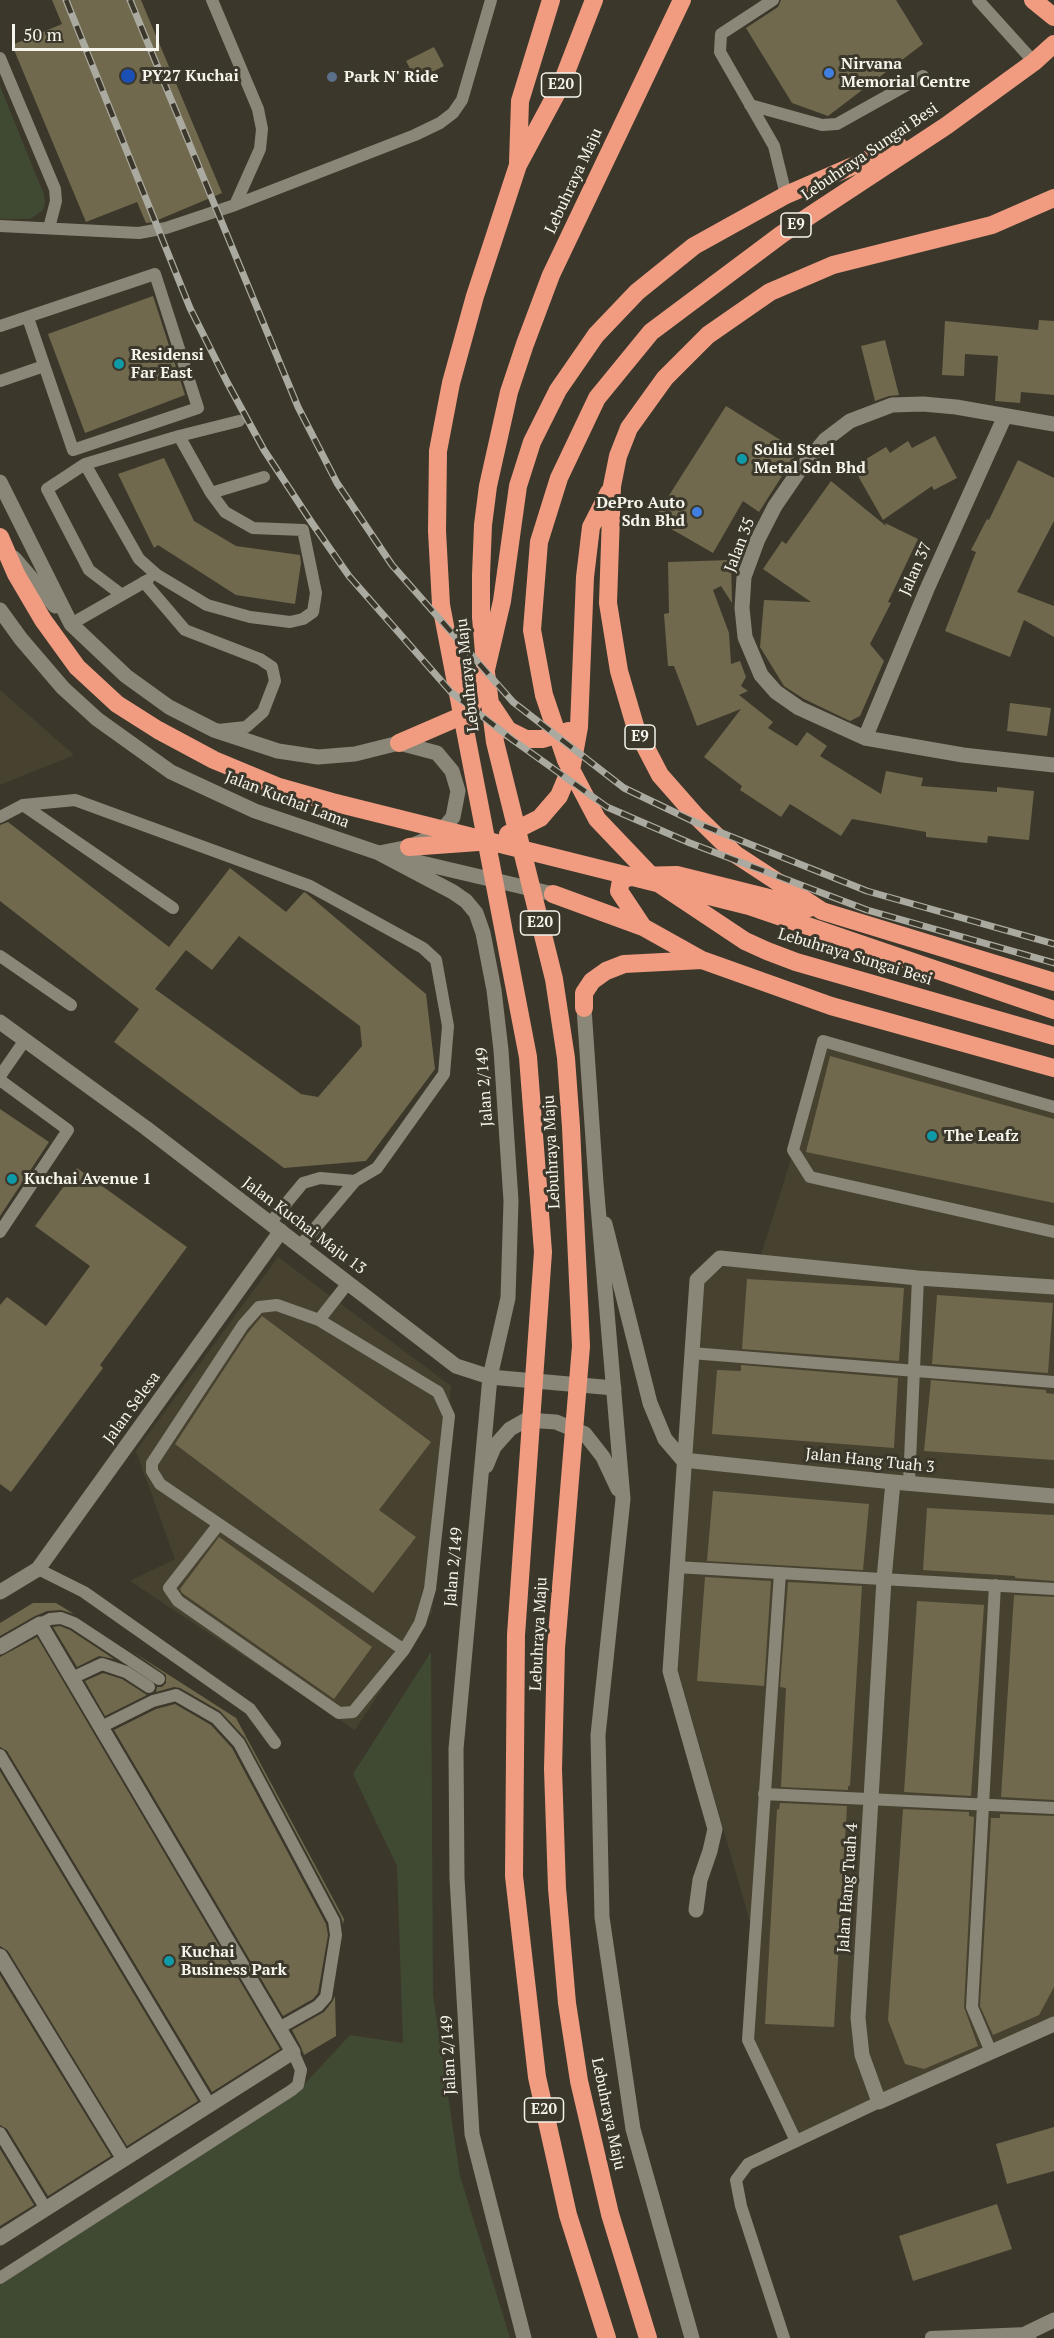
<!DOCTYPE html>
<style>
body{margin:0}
#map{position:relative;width:1054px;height:2338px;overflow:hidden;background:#3b382b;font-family:"PT Serif",serif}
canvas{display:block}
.scale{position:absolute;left:12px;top:24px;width:147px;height:27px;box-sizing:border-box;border:3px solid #f6f5ed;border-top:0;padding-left:8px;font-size:18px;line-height:21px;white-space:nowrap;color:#f6f5ed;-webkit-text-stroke:4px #3b382b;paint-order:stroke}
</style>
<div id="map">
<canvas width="1054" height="2338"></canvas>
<div class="scale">50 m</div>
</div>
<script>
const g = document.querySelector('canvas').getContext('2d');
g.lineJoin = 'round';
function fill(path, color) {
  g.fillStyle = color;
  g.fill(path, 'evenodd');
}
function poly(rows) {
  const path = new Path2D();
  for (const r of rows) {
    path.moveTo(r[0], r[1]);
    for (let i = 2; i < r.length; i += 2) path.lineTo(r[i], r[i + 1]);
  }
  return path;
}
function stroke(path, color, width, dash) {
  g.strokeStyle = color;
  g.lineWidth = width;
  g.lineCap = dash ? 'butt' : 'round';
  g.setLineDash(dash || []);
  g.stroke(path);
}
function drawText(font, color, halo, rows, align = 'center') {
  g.font = font + ' "PT Serif",serif';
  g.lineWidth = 6;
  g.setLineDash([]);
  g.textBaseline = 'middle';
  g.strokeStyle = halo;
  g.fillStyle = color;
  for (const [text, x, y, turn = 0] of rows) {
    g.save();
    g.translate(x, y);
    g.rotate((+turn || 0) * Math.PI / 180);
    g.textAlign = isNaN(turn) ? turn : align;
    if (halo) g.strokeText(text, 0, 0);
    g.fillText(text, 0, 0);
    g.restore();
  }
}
fill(poly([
 [0,690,74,755,0,785],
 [826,1047,1054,1112,1054,2017,798,2134,753,2039,759,1953,678,1671,702,1284,724,1266,757,1268],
 [278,1257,451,1386,445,1440,432,1612,355,1730,130,1581,175,1559,136,1451]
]), '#47422f');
fill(poly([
 [0,86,44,195,45,203,43,210,30,219,0,219],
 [431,1652,433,1995,460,2176,510,2338,0,2338,0,2285,300,2089,350,2035,403,2043,397,1866,353,1774]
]), '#404a33');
fill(poly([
 [52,0,141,0,222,193,153,222,146,223,137,202,86,222,12,45,62,24],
 [781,0,896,0,923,44,828,116,792,103,746,28,778,7],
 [434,47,444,66,416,80,406,61],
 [153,296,185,395,85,433,48,334],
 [1039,320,1054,321,1054,395,1021,392,1020,403,995,401,998,356,965,354,964,376,942,375,945,321,1038,330],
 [885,340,899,395,889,396,875,401,861,346],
 [726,406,798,451,759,512,743,501,713,553,654,519],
 [935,436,957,478,934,490,932,486,883,520,853,467,886,447,890,453,908,441,912,448],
 [164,458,194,521,236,546,300,555,301,563,295,604,236,595,158,545,154,548,118,474],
 [1018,460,1054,478,1054,521,1017,592,1054,606,1054,637,1024,620,1010,657,945,631,976,552,971,550,987,519,989,520],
 [831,481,886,526,885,523,918,539,888,602,891,603,870,644,884,661,860,716,850,721,804,699,784,686,760,647,764,600,811,602,763,569,782,541,786,544],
 [731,560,732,603,721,586,713,590,729,633,731,664,740,661,746,677,741,686,748,691,739,695,773,722,768,728,797,746,807,732,827,746,820,756,881,794,886,771,923,778,921,786,997,792,997,787,1034,791,1029,840,988,836,987,843,926,837,926,832,852,819,841,836,790,804,781,817,740,790,742,786,704,757,741,709,697,726,674,666,668,666,664,614,669,613,668,562],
 [1010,703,1051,708,1047,736,1007,731],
 [8,822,169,947,230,868,286,912,304,892,306,893,426,994,435,1069,366,1161,284,1168,114,1042,139,1009,0,901,0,825],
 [239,936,360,1026,362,1046,318,1097,301,1094,155,989,186,950,212,970],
 [830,1056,1054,1119,1054,1203,806,1152],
 [0,1109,49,1142,0,1216],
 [77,1168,187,1247,100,1365,103,1368,11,1492,0,1484,0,1305,7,1297,46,1326,90,1266,35,1226],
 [747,1279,904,1288,899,1361,742,1349],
 [937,1295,1053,1303,1048,1373,932,1364],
 [262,1316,431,1442,379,1510,416,1537,373,1593,175,1444,247,1334],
 [741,1365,898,1378,894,1448,712,1434,717,1370,741,1371],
 [931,1380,1046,1390,1046,1393,1054,1394,1054,1460,924,1451],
 [713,1491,869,1504,863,1570,707,1561],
 [927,1508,1054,1515,1054,1581,1015,1578,1015,1576,923,1570],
 [219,1537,372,1647,334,1699,182,1593,180,1589],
 [705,1577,771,1581,764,1686,697,1681],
 [788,1582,862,1586,850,1786,848,1786,848,1790,781,1787,786,1688,780,1687],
 [1014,1595,1054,1597,1054,1800,1001,1797],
 [917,1601,984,1605,971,1796,904,1792],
 [33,1603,56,1603,74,1614,61,1610,47,1611,35,1616,0,1636,0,1623],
 [60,1626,70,1630,114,1659,99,1656,77,1667,53,1627],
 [37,1637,280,2049,212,2092,7,1751,0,1747,0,1657],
 [133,1652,236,1718,344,1919,343,1924,341,1917,245,1738,220,1711,180,1688,174,1687,156,1692,157,1687,162,1687,166,1683,166,1675],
 [103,1673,122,1679,147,1695,105,1716,85,1681],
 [175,1704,211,1725,232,1748,326,1924,328,1935,318,1993,313,1999,283,2016,114,1730,156,1709],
 [0,1771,198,2101,127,2146,8,1951,0,1946],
 [780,1803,847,1806,834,2027,765,2024,777,1809,779,1810],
 [903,1809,969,1812,969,1816,974,1817,964,2007,978,2046,924,2069,905,2064,888,2020],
 [1000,1814,1054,1816,1054,1987,1039,2015,993,2035,980,2006,991,1818,1000,1818],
 [0,1975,111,2156,48,2196,7,2129,0,2125],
 [335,1996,336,2036,304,2055,301,2047,292,2030,324,2012,332,2002],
 [1054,2127,1054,2171,1007,2184,996,2144],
 [0,2149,34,2205,0,2226],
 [997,2204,1012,2249,913,2281,899,2236]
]), '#70694e');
stroke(poly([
 [212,0,258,109,262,129,260,149,235,205],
 [773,0,721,34,720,52,774,146,786,195],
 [978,0,1034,62],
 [0,58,55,189,56,201,49,228],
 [750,105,822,125,837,124,923,76],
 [0,226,139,233,166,228,235,205,415,135,440,123,453,113,462,100,491,0],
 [0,326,155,274,198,408,73,450,28,318],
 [0,381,44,366],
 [179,436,211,493,225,512,253,528,303,530,316,593,313,612,303,619,290,622,250,617,207,605,157,575,139,559,85,464,179,436,239,421],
 [85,464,47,489,89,570,122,595],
 [211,493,264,477],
 [144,582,185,630,260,659,272,667,275,681,263,712,246,727,218,730],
 [71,624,148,580],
 [23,805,173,908],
 [0,817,23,805,75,800,310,886,423,948,436,960,448,1026,444,1074,377,1168,355,1181,320,1178,303,1183,270,1223],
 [0,956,71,1005],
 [0,1076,25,1040],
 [0,1080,68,1130,0,1232],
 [1054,1107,823,1041,793,1150,810,1177,1054,1232],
 [300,1246,355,1181],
 [277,1305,319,1320,438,1392,449,1416,430,1589,420,1623,404,1650,160,1484,152,1471,152,1463,243,1325,259,1307,277,1305],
 [319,1320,348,1283],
 [691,1353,1054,1382],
 [909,1483,918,1278],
 [219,1524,169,1588,178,1601,339,1713,353,1712,404,1650],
 [676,1567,1054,1589],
 [38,1569,84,1592,250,1709,275,1743],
 [780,1573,748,2040,796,2141],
 [40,1624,50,1619,61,1618,74,1623,159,1679],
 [72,1678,102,1664,126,1672,149,1687],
 [101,1727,153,1701,176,1695,216,1718,239,1743,334,1921,336,1935,326,1997,318,2006,279,2028],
 [0,1755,210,2105],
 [764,1794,1054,1808],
 [991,2052,972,2007,995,1585],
 [0,2133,46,2209],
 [0,2278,292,2090,298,2085,301,2070,293,2052],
 [931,2337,1027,2333],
 [784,2338,741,2206,736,2180,748,2164,879,2102]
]), '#8a8678', 12);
stroke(poly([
 [1054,424,956,407,923,404,892,405,850,421,825,440,799,471,775,506,758,539,744,577,742,608,745,637,761,675,776,692,799,708,865,738,963,755,1054,765],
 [865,738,927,589,1005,416],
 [0,1022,146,1128,456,1366,490,1377,614,1388],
 [605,1224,650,1403,665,1439,683,1460],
 [683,1460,893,1482,1054,1496],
 [893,1482,884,1579,858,2018,862,2055,879,2102,1054,2024],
 [0,1592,38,1569,281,1231],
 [0,1647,40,1624,293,2052,0,2238],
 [696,1910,700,1880,710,1851,715,1829,670,1671,697,1280,720,1258,918,1278,1054,1287],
 [0,1956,124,2159],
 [1029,2338,1027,2333,1054,2320]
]), '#8a8678', 15);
stroke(poly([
 [0,482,71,624,126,676,169,707,214,730,278,751,318,757,355,754,399,743,437,753,452,771,458,791,453,817,439,834,409,847,379,853],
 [14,558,55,606],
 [0,610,21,639,63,688,97,719,171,772,255,811,379,853,553,894],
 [379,853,453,892,466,901,476,913,483,933,494,990,501,1050,511,1201,508,1298,490,1377,456,1749,457,1878,472,2134,524,2338],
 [584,1008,596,1183,623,1499,598,1735,602,1917,633,2129,692,2338],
 [486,1466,494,1447,510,1429,526,1420,556,1422,585,1434,603,1457,618,1489]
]), '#8a8678', 15);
stroke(poly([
 [594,0,561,85,518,165,475,296,451,383,438,451,437,531,441,605,528,1057,543,1252,516,1635,514,1876,537,2077,568,2215,607,2338],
 [1033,0,1054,17],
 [1054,44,1034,62,946,126,782,234,651,332,597,398,559,478,539,542,532,630,544,695,566,760,597,819,658,883,745,941,767,951,796,962,1054,1036],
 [518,163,520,101,551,0],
 [1054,198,992,225,833,265,770,292,708,335,665,378,629,428,618,456,612,486,608,603,619,671,636,729,660,775,696,816,735,854,822,911,1054,982],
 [0,537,16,574,43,620,77,667,117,704,158,730,214,760,279,787,332,802,749,906,1054,1010],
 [492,706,508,730,526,739,542,739,569,731],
 [399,743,466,714,481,691,502,601,518,486,532,442,558,390,596,335,637,292,694,246,786,195,899,146],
 [508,834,540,818,559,796,572,765,579,727,585,577,591,527,609,492],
 [409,847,478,842],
 [553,894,643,927,702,960,831,1006,1054,1068],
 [643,927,619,891,621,880,634,876,677,875,809,908],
 [584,1008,584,993,592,981,606,971,624,964,702,960],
 [648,2338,610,2214,579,2081,567,2003,557,1888,553,1769,556,1648,581,1346,571,1127,566,1058,554,979,495,742,485,665,481,617,481,575,483,525,488,486,509,392,525,344,551,275,682,0]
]), '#f19c81', 18);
const rail = poly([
 [66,0,190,308,227,382,264,450,312,523,349,576,451,692,513,740,607,807,690,843,867,910,1054,963],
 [130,0,298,407,337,483,392,565,513,702,624,788,697,823,867,891,1054,944]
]);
stroke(rail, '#abaaa0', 7);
stroke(rail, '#3b382b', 4.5, [14]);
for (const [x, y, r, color] of [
 [829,73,6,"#3f7fe0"],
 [128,76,8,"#1a4fb4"],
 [332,77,6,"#5c6f8a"],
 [119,364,6,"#0f9aa8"],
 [742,459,6,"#0f9aa8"],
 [697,512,6,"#3f7fe0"],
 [932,1136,6,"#0f9aa8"],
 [12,1179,6,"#0f9aa8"],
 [169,1961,6,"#0f9aa8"]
]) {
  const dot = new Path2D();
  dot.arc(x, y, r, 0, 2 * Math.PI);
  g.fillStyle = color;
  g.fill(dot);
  stroke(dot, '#3b382b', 2);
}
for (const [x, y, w] of [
 [561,85,39],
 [796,225,30],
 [640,737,30],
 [540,923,39],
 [544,2110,39]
]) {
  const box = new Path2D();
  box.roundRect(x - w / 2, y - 12, w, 24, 4.5);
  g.fillStyle = '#3b382b';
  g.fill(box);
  stroke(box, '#f6f5ed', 1.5);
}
drawText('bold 15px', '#f6f5ed', null, [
 ["E20",561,85],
 ["E9",796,225],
 ["E9",640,737],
 ["E20",540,923],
 ["E20",544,2110]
]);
drawText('bold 16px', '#f6f5ed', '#3b382b', [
 ["Nirvana",841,64],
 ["Memorial Centre",841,82],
 ["PY27 Kuchai",142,76],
 ["Park N' Ride",344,77],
 ["Residensi",131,355],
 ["Far East",131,373],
 ["Solid Steel",754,450],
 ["Metal Sdn Bhd",754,468],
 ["DePro Auto",685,503,"right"],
 ["Sdn Bhd",685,521,"right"],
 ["The Leafz",944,1136],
 ["Kuchai Avenue 1",24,1179],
 ["Kuchai",181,1952],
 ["Business Park",181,1970]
], 'left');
drawText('16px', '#f6f5ed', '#3b382b', [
 ["Lebuhraya Sungai Besi",870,152,-34],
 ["Lebuhraya Maju",574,181,-65],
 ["Jalan 35",740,545,-69],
 ["Jalan 37",916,569,-66],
 ["Lebuhraya Maju",468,675,-96],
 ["Jalan Kuchai Lama",287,800,21],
 ["Lebuhraya Sungai Besi",855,957,17],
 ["Jalan 2/149",485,1087,-94],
 ["Lebuhraya Maju",552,1152,-93],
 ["Jalan Kuchai Maju 13",304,1226,37],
 ["Jalan Selesa",132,1408,-54],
 ["Jalan Hang Tuah 3",870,1461,6],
 ["Jalan 2/149",454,1567,-85],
 ["Lebuhraya Maju",539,1634,-87],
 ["Jalan Hang Tuah 4",848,1888,-86],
 ["Jalan 2/149",449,2055,-93],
 ["Lebuhraya Maju",608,2114,78]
]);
</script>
